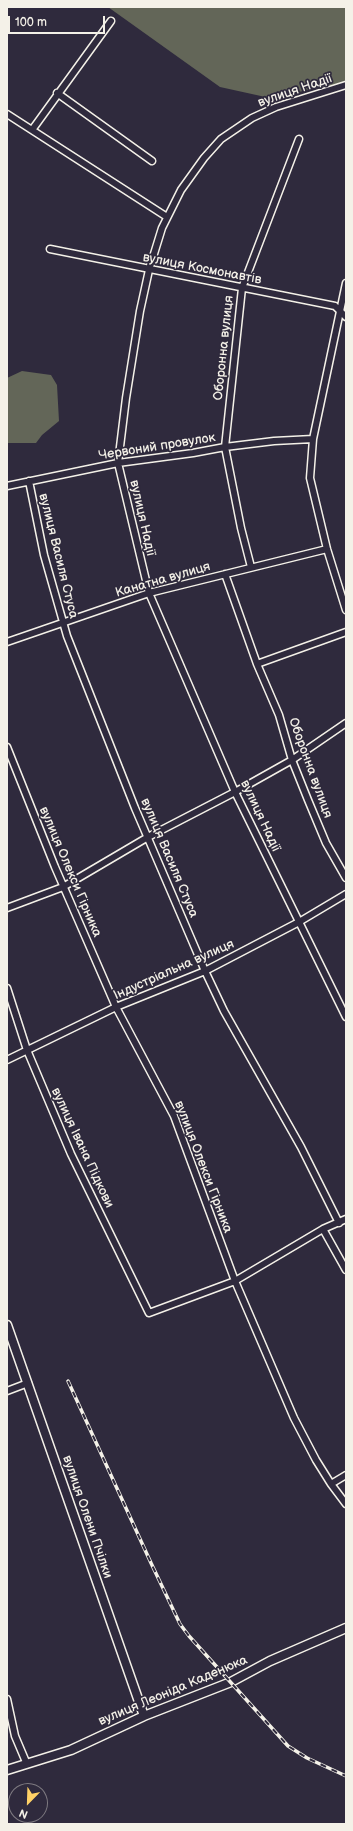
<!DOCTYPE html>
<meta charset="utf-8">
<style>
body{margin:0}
#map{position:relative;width:353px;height:1831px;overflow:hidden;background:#2f2a3d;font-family:"Balsamiq Sans",sans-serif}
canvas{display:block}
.frame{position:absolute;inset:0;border:8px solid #f4f1e8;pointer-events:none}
.north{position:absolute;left:8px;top:1783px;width:40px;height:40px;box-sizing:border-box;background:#2f2a3d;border:1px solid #7e7a81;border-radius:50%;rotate:203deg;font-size:11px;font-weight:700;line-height:16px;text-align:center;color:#f4f1e8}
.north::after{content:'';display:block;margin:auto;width:14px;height:18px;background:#ffd166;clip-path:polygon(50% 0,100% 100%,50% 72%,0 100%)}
.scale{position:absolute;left:8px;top:16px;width:97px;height:18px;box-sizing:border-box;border:2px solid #f4f1e8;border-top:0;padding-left:5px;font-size:12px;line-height:14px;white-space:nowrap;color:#f4f1e8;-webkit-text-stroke:3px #2f2a3d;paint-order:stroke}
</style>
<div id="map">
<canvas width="353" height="1831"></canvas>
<div class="frame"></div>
<div class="north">N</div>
<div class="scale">100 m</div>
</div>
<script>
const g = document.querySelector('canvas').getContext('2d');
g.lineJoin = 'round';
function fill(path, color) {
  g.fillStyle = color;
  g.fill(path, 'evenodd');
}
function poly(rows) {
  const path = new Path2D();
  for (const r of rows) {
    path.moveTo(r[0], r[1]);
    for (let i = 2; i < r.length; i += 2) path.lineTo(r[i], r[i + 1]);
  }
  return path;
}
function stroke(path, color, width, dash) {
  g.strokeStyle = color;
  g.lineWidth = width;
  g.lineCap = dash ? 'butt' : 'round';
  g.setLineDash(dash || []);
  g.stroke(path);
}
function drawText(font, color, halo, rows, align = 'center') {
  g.font = font + ' "Balsamiq Sans",sans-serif';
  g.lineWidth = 3.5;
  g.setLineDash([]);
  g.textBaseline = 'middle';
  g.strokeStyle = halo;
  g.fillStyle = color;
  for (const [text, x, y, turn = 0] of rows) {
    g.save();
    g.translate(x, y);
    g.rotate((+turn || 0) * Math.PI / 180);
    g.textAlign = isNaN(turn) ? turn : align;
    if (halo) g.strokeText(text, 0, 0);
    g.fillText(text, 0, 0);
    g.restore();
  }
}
fill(poly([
 [108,7,346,7,346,82,270,98,220,87],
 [22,371,51,375,57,385,59,421,42,435,36,443,7,443,7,378]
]), '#636658');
const minor = poly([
 [346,85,276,107,252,118,221,139,204,158,181,190,162,228,149,270,140,311,126,398,118,463,149,593,235,792,346,1017],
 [57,93,152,161],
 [7,114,167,217],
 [32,130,111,21],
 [50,249,335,306,346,317],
 [346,283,313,439,310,478,327,549,346,610],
 [29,481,44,555,67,636,135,808,205,971,224,1011,301,1147,339,1223],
 [7,486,118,463,193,453,225,447,274,441,313,439],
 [251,567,241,528,225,447,242,288,299,139],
 [225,574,257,664,279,715,292,760,308,800,326,843,346,878],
 [7,642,149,593,327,549],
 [257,664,346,632],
 [7,747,55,867,116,1007,174,1116,235,1281,294,1418,316,1460,331,1484,346,1504],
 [7,908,63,887,148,837,235,792,292,760,346,723],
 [7,988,27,1050,71,1154,149,1313,235,1281,323,1229,346,1219],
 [7,1060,116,1007,205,971,299,922,346,894],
 [323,1229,346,1270],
 [7,1391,28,1383],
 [331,1484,346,1475],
 [7,1699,15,1736,26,1762]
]);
const tertiary = poly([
 [7,1325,144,1716],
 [7,1770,71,1750,144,1716,231,1682,270,1661,346,1628]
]);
stroke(minor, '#f4f1e8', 9);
stroke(tertiary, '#f4f1e8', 11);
stroke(minor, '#2f2a3d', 6);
stroke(tertiary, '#2f2a3d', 8);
const rail = poly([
 [68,1381,151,1563,180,1624,189,1636,288,1746,307,1758,346,1776]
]);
stroke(rail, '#f4f1e8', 3.5);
stroke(rail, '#2f2a3d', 2, [6]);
drawText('13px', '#f4f1e8', '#2f2a3d', [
 ["вулиця Надії",295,91,-19],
 ["вулиця Космонавтів",202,269,11],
 ["Оборонна вулиця",224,348,-84],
 ["Червоний провулок",157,447,-9],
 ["вулиця Надії",142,518,77],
 ["вулиця Василя Стуса",58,556,76],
 ["Канатна вулиця",163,580,-16],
 ["Оборонна вулиця",310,768,70],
 ["вулиця Надії",260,816,65],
 ["вулиця Василя Стуса",169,858,67],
 ["вулиця Олекси Гірника",70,872,67],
 ["Індустріальна вулиця",174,970,-24],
 ["вулиця Івана Підкови",82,1148,65],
 ["вулиця Олекси Гірника",203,1167,69],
 ["вулиця Олени Пчілки",87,1517,71],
 ["вулиця Леоніда Каденюка",173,1691,-23]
]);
</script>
